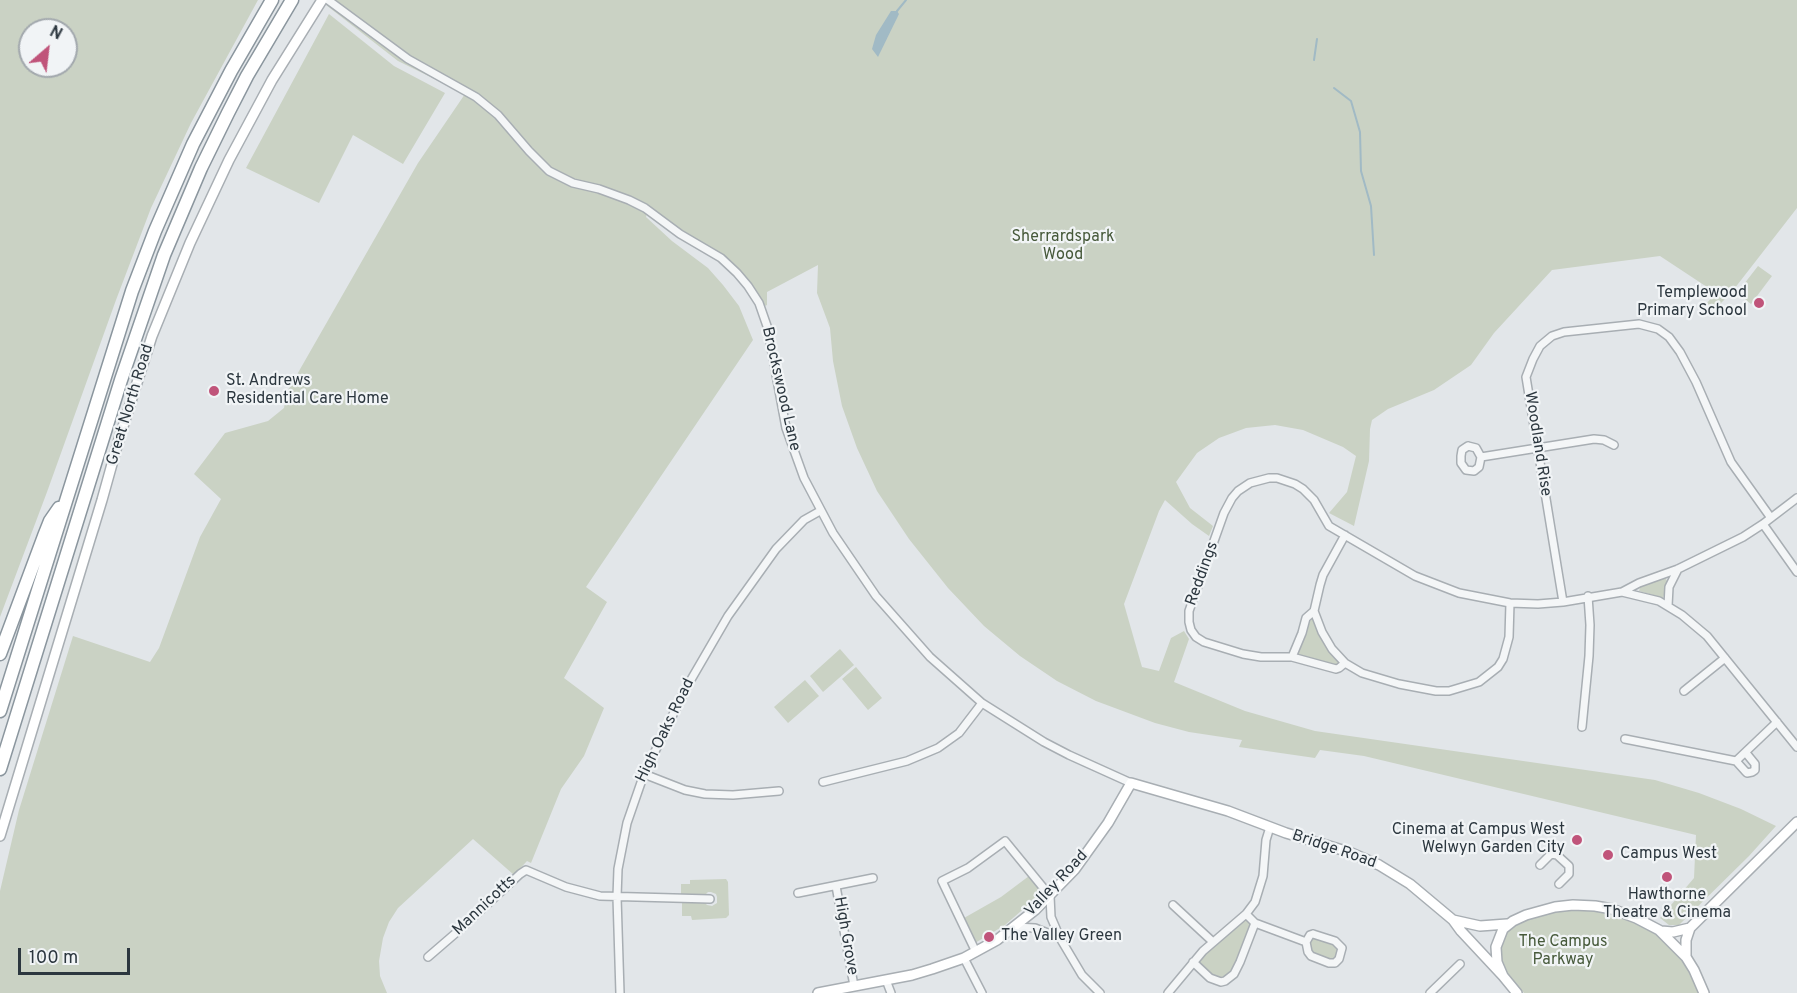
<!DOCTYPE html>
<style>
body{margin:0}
#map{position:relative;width:1797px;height:993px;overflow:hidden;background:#e2e6e9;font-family:Overpass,sans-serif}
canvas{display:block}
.north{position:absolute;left:18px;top:18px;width:60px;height:60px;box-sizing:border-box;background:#f1f4f6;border:2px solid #a2a8ad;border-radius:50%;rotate:28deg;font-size:16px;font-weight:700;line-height:24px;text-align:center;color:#2c373f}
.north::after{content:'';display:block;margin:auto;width:21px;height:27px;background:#c0547a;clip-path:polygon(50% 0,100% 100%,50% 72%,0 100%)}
.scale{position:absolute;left:18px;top:948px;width:112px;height:27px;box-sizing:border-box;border:3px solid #2c373f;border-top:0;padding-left:8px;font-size:18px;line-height:21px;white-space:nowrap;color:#2c373f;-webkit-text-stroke:4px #f1f4f6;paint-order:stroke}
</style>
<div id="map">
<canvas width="1797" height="993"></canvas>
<div class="north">N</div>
<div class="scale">100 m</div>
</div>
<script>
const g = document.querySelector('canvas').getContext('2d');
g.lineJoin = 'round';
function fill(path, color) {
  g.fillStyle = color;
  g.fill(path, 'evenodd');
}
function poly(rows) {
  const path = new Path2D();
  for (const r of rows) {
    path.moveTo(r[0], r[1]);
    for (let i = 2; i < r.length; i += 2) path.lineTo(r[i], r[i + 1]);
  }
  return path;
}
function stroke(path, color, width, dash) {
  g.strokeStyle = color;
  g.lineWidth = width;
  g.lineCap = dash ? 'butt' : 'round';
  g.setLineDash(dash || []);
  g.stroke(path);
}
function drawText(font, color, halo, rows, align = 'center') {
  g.font = font + ' Overpass,sans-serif';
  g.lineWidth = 4.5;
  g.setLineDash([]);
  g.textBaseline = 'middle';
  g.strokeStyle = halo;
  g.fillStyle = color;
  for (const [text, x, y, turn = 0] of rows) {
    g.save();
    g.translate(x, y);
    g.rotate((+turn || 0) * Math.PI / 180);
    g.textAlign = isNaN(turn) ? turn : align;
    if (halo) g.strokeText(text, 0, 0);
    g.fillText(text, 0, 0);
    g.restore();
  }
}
fill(poly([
 [0,0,258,0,191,123,151,208,116,300,47,492,0,617],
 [30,30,66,30,66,66,30,66],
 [329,0,1797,0,1797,208,1731,293,1711,313,1705,305,1716,293,1660,256,1552,270,1494,333,1471,365,1434,390,1388,409,1372,420,1370,429,1369,461,1354,526,1329,513,1347,492,1356,456,1343,447,1303,430,1275,425,1246,428,1219,438,1197,453,1176,482,1190,508,1213,526,1209,536,1192,524,1165,500,1159,511,1124,604,1142,667,1159,671,1171,638,1184,631,1189,639,1174,682,1245,711,1315,731,1655,780,1699,793,1741,809,1776,826,1749,856,1679,925,1669,925,1660,918,1694,878,1696,835,1364,756,1320,750,1315,758,1239,747,1242,740,1189,732,1155,723,1096,701,1057,681,1020,656,984,626,948,588,909,539,877,491,857,448,842,406,833,361,830,328,817,293,818,265,767,292,767,305,765,306,752,285,735,266,713,249,683,232,649,207,646,217,672,241,708,268,723,285,739,306,753,340,586,587,607,602,564,678,604,708,584,756,561,789,531,863,527,861,514,875,473,839,398,908,389,922,383,938,379,961,380,976,387,993,0,993,0,891,19,810,73,636,150,662,159,648,200,537,221,499,194,474,225,433,268,421,284,408,287,392,418,163,465,94,398,61,326,5],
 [329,14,394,66,445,93,403,164,353,135,319,203,246,168],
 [1758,266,1772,276,1751,304,1737,293],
 [1664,578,1666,579,1668,583,1663,598,1639,591,1641,585],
 [1311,619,1314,619,1339,661,1339,665,1337,667,1298,655,1297,653],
 [840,649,854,665,823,692,810,676],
 [856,667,882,698,868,710,842,679],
 [805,680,819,696,788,723,774,707],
 [1029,876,1044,891,1005,925,975,943,964,918,1001,897],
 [726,879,728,882,729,915,726,918,692,920,691,916,682,916,682,903,684,902,703,901,707,905,712,906,717,903,717,897,716,894,711,892,708,892,704,896,681,895,681,884,690,884,690,880],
 [1583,909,1602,911,1633,920,1653,932,1674,950,1684,962,1695,980,1700,993,1524,993,1509,975,1502,965,1499,955,1500,945,1506,932,1514,925,1543,914,1561,910],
 [1244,920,1248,921,1251,926,1244,951,1229,977,1215,978,1200,965,1199,961,1201,957,1241,921],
 [1313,937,1329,941,1338,948,1339,955,1333,962,1312,954,1308,942]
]), '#cad2c4');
fill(poly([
 [891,11,897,11,899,14,878,57,872,49,876,35]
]), '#a1bac5');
stroke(poly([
 [897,11,906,0],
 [1314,60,1317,39],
 [1334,88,1351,101,1360,132,1361,171,1371,206,1374,255]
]), '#a1bac5', 2);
const street = poly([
 [328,0,408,59,476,97,498,115,529,151,549,171,573,183,599,189,629,200,645,208,680,234,721,258,737,273,748,286,759,303,767,326,786,428,804,478,833,533,876,596,930,657,982,703,1044,742,1069,755,1131,783],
 [1468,446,1476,448,1481,457,1479,467,1474,471,1466,470,1461,463,1461,456,1462,450,1468,446],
 [1481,457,1594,439,1604,440,1614,445],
 [1763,524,1797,572],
 [1345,535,1323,575,1320,585,1314,611,1322,632,1332,649,1345,663,1362,673,1399,684,1436,691,1449,691,1479,682,1498,667,1503,659,1509,637,1510,603],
 [1622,592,1639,583,1678,569,1743,537,1763,524,1797,498],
 [1563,602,1526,377,1533,359,1540,346,1552,336,1564,332,1639,324,1658,329,1669,337,1680,352,1696,382,1731,462,1771,518],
 [1668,606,1669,587,1678,569],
 [1292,657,1302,633,1306,618,1314,611],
 [1345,663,1339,668,1336,669,1292,657,1261,657,1243,654,1204,642,1196,637,1191,630,1189,622,1189,611,1224,513,1232,498,1238,491,1250,483,1269,478,1277,478,1295,484,1303,489,1314,500,1329,526,1415,576,1459,593,1510,603,1538,604,1563,602,1622,592,1659,601,1682,615,1707,636,1797,747],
 [1684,691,1725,658],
 [1582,727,1589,656,1590,625,1588,596],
 [1625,739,1736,761,1777,722],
 [1736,761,1745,771,1747,773,1752,772,1755,770,1755,764,1746,753],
 [644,774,685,790,705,794,733,795,779,791],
 [823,782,907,761,938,748,959,733,982,703],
 [1540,865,1551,854,1557,855,1569,866,1569,874,1559,884],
 [836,886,854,986],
 [798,893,873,878],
 [1173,905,1213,942],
 [1246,914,1255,923,1306,942],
 [1313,934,1335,941,1342,948,1339,959,1335,963,1329,963,1311,956,1308,952,1306,942,1310,935,1313,934],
 [1060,938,1082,975,1100,993],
 [976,952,942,881,968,868,1005,841,1050,896,1051,917,1060,938,1035,928,1015,927],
 [428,957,457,932,520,874,526,870,566,887,600,896,710,899],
 [964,958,982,993],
 [1193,962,1210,978,1221,982,1225,981,1234,974,1240,962,1255,923],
 [886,980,891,993],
 [620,993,617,897,618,869,627,823,644,774,685,690,728,616,776,549,804,520,820,511],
 [1168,993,1203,951,1246,914,1255,902,1263,876,1266,840,1270,827],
 [1430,993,1460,964]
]);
const secondary = poly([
 [0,836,102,500,119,439,152,336,190,243,229,160,272,80,322,0],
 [1453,920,1480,926,1507,924],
 [1661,931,1673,932,1690,928,1797,822],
 [1686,957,1686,940,1690,928],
 [818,993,912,975,932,969,964,958,997,940,1035,910,1075,869,1108,823,1131,783,1228,811,1286,833,1349,852,1379,865,1410,884,1453,920,1461,931,1503,976],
 [1517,993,1503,976,1497,962,1496,947,1503,929,1513,921,1526,915,1555,907,1573,905,1595,906,1612,909,1636,918,1659,930,1686,957,1694,970,1704,993]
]);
const highway = poly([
 [0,654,44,536,50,521,59,508],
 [0,711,132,291,155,231,193,144,231,71,272,0],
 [0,769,121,380,164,255,201,168,228,113,247,76,292,0]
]);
stroke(street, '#a8aeb3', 10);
stroke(secondary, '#a8aeb3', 12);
stroke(highway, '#8b969e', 15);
stroke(street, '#f4f6f7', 7);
stroke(secondary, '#fff', 9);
stroke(highway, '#fff', 12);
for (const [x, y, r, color] of [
 [1759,303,6,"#c0547a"],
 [214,391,6,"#c0547a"],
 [1577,840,6,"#c0547a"],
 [1608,855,6,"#c0547a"],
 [1667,877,6,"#c0547a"],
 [989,937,6,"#c0547a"]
]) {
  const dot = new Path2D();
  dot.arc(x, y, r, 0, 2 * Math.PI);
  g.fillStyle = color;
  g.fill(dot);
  stroke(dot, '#f1f4f6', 2);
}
drawText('16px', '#46593a', '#f1f4f6', [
 ["Sherrardspark",1063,238],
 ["Wood",1063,256],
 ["The Campus",1563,943],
 ["Parkway",1563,961]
]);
drawText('16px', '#2c373f', '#f1f4f6', [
 ["Templewood",1747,294,"right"],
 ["Primary School",1747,312,"right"],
 ["St. Andrews",226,382],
 ["Residential Care Home",226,400],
 ["Cinema at Campus West",1565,831,"right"],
 ["Welwyn Garden City",1565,849,"right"],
 ["Campus West",1620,855],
 ["Hawthorne",1667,896,"center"],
 ["Theatre & Cinema",1667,914,"center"],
 ["The Valley Green",1001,937]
], 'left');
drawText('16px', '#2c373f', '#f1f4f6', [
 ["Brockswood Lane",780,389,77],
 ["Great North Road",131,405,-73],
 ["Woodland Rise",1537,444,81],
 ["Reddings",1203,574,-70],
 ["High Oaks Road",666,731,-64],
 ["Bridge Road",1334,850,19],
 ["Valley Road",1057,884,-47],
 ["Mannicotts",485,906,-43],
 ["High Grove",845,936,80]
]);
</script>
